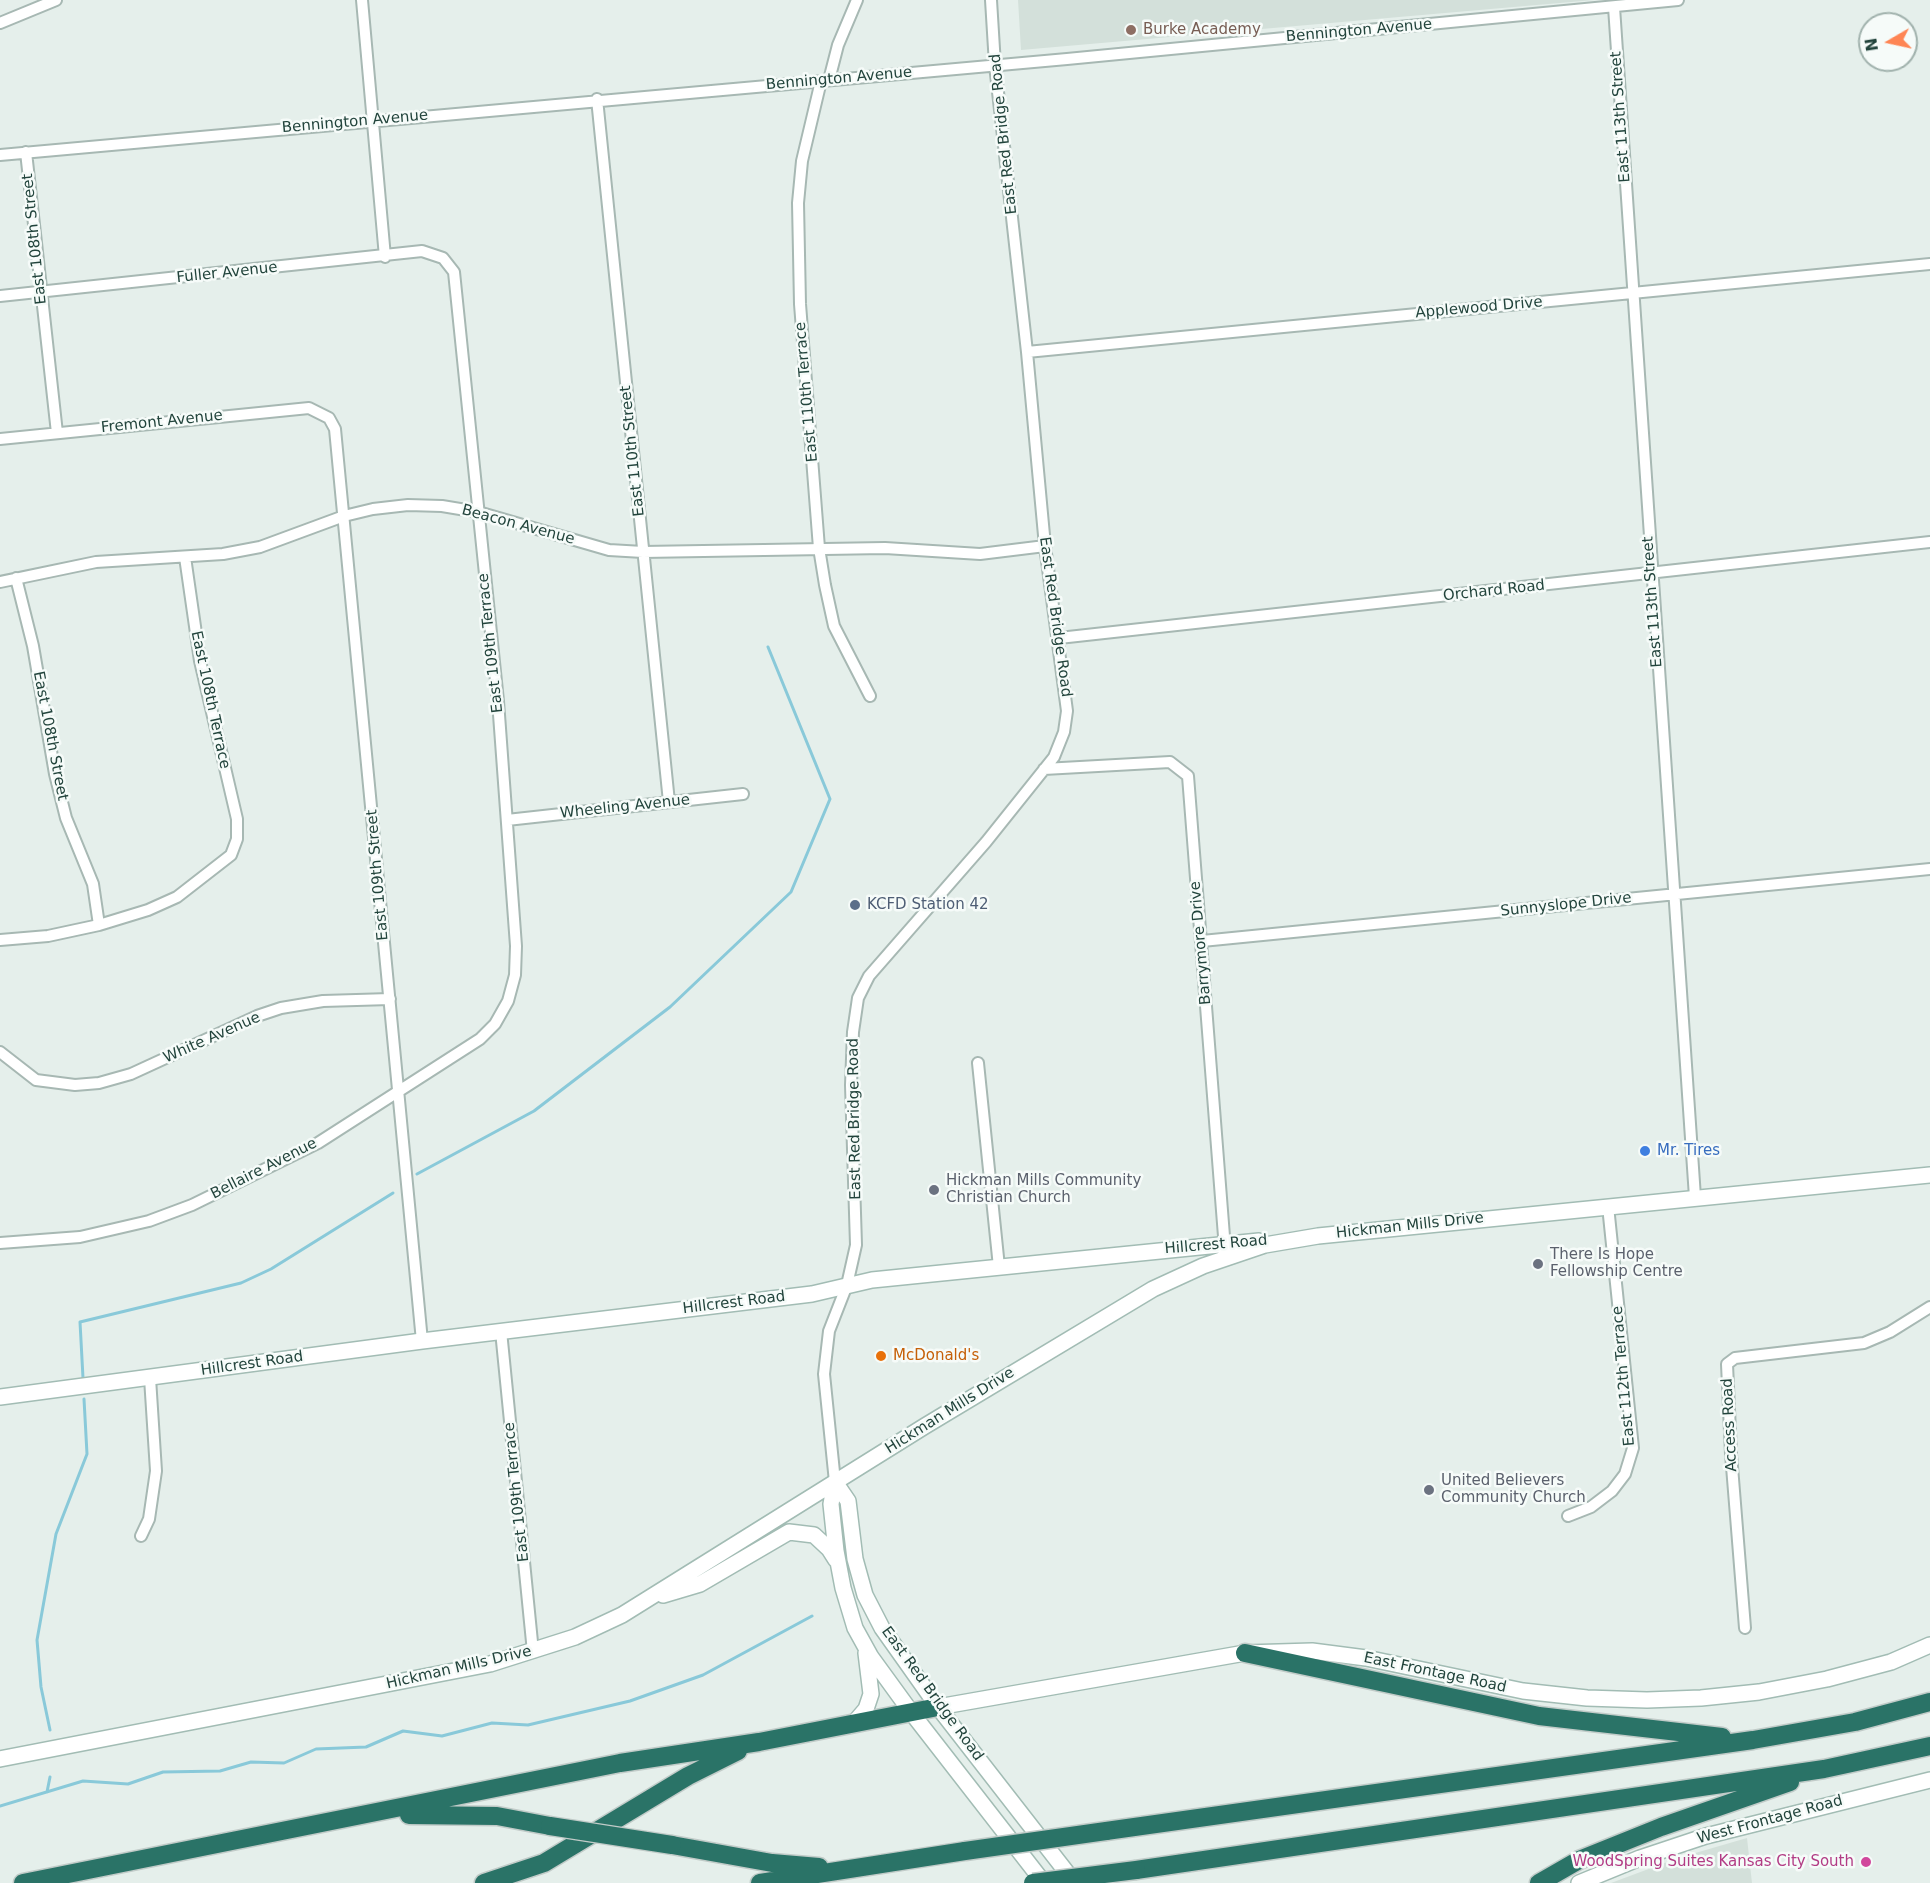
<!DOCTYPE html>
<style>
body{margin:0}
#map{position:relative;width:1930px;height:1883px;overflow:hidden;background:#e5efeb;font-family:"DejaVu Sans",sans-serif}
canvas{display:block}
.north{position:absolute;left:1858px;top:12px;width:60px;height:60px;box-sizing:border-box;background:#f6fbf9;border:2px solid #a1b2ad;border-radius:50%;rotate:261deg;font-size:16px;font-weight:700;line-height:24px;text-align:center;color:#22443c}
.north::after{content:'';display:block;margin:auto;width:21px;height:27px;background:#fe8554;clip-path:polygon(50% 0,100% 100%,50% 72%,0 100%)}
</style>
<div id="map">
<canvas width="1930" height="1883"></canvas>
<div class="north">N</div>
</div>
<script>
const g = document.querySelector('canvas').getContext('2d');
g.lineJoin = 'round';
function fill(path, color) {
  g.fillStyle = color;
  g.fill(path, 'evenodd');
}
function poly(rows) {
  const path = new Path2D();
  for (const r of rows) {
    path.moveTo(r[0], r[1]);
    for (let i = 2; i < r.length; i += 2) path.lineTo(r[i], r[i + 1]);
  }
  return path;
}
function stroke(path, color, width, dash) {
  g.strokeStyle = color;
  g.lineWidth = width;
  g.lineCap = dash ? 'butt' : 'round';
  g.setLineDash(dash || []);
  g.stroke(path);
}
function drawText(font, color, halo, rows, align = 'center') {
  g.font = font + ' "DejaVu Sans",sans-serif';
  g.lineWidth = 5;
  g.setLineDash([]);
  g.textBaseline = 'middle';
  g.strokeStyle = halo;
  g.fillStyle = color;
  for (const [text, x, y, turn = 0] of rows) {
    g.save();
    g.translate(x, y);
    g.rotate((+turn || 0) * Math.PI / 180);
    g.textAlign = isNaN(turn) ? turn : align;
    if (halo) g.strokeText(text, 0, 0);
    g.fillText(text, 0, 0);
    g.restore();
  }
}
fill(poly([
 [1018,0,1594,0,1021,50],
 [1747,1838,1752,1883,1611,1883,1678,1858]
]), '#d3e0da');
stroke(poly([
 [417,1174,534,1111,670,1007,791,892,830,799,768,647],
 [83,1378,80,1322,241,1283,271,1269,393,1193],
 [50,1730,41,1687,37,1640,56,1534,87,1454,84,1399],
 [47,1792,50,1777],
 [0,1806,83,1781,128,1784,163,1772,220,1771,251,1762,284,1763,316,1749,366,1747,403,1731,442,1736,492,1723,528,1725,630,1701,703,1675,812,1616]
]), '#89c9d9', 3);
const street = poly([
 [362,0,385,257],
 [1614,7,1695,1197],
 [0,23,56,0],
 [829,80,838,45,857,0],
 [821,81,802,161,798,203,800,304,819,548,825,585,834,626,870,696],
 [597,99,669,802],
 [26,152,57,433],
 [0,155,1067,59,1678,0],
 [0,296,422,251,443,258,454,272,498,701,516,946,515,975,508,1001,495,1024,480,1039,318,1143,192,1205,149,1221,80,1237,0,1243],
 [1027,352,1930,264],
 [0,439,309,408,329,418,335,429,422,1341],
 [16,578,33,646,55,774,66,818,93,884,99,925],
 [0,582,96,562,223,554,260,547,344,516,373,509,408,505,442,506,478,512,609,550,643,552,885,548,980,554,1045,546],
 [1059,638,1930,542],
 [1044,769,1170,762,1188,776,1225,1249],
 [507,820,743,794],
 [0,940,48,936,99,925,148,910,177,897,231,855,237,839,237,819,200,661,185,557],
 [1202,941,1930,869],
 [0,1052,36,1080,75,1085,99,1083,131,1074,257,1016,281,1008,323,1001,390,999],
 [978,1063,999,1267],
 [501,1331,533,1652],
 [835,1482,824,1374,829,1331,847,1285,856,1245,851,1085,853,1032,858,998,869,976,986,842,1054,757,1064,732,1067,711,1045,546,1027,352,995,65,991,0],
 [1568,1516,1591,1507,1612,1491,1625,1474,1633,1448,1608,1206],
 [141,1536,149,1519,156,1471,150,1378],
 [1745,1628,1731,1454,1727,1364,1735,1358,1864,1343,1890,1332,1930,1307]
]);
const secondary = poly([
 [0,1397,422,1341,812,1294,872,1280,1259,1241],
 [835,1482,848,1501,855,1559,865,1595,882,1628,938,1707,1075,1883],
 [835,1482,831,1504,836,1551,843,1588,855,1628,871,1657,911,1712,1044,1883],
 [663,1595,700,1584,789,1532,814,1535,829,1549,836,1560],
 [938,1707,1245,1653,1312,1651,1366,1658,1523,1691,1587,1698,1647,1700,1701,1698,1759,1692,1827,1679,1891,1662,1930,1645],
 [854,1723,866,1709,871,1694,866,1653],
 [0,1759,490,1664,575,1637,622,1615,925,1426,1153,1289,1203,1266,1265,1245,1318,1236,1930,1175],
 [1579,1883,1640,1858,1706,1836,1930,1780]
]);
const highway = poly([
 [1245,1653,1539,1716,1722,1737],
 [409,1815,497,1816,550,1826],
 [1106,1831,1753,1740,1855,1722,1930,1702],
 [672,1845,772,1863,819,1867],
 [1136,1870,1824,1769,1930,1746],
 [23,1883,620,1763,759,1742,938,1707],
 [484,1883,544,1863,688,1776,738,1751],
 [760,1883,965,1851],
 [1539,1883,1579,1860,1661,1827,1790,1782]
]);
stroke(street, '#a7b8b3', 14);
stroke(secondary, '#a2bcb4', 18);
stroke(highway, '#c1cbc8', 21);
stroke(street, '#fff', 10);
stroke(secondary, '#fff', 15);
stroke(highway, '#2a7367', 18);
const highwayBridge = poly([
 [550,1826,672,1845],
 [965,1851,1106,1831],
 [1033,1883,1136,1870]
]);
stroke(highwayBridge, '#c1cbc8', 21, []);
stroke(highwayBridge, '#2a7367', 18);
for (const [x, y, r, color] of [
 [1131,30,6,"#8d6e63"],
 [855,905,6,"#5c6f8a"],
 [1645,1151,6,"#3f7fe0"],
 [934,1190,6,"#6b7280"],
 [1538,1264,6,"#6b7280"],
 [881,1356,6,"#e8710a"],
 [1429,1490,6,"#6b7280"],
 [1866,1862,6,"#d1479c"]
]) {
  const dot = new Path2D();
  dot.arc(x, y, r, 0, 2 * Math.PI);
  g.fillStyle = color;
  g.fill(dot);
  stroke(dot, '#f6fbf9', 2);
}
drawText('15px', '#785e54', '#f6fbf9', [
 ["Burke Academy",1143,30]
], 'left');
drawText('15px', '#22443c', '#f6fbf9', [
 ["Bennington Avenue",1359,31,-5],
 ["Bennington Avenue",839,79,-5],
 ["East 113th Street",1621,117,-94],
 ["Bennington Avenue",355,122,-5],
 ["East Red Bridge Road",1004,134,-96],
 ["East 108th Street",35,239,-96],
 ["Fuller Avenue",227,273,-6],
 ["Applewood Drive",1479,308,-5],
 ["East 110th Terrace",807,392,-95],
 ["Fremont Avenue",162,422,-6],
 ["East 110th Street",633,451,-96],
 ["Beacon Avenue",518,525,15],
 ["Orchard Road",1494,591,-6],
 ["East 113th Street",1653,602,-94],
 ["East Red Bridge Road",1055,617,82],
 ["East 109th Terrace",491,643,-96],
 ["East 108th Terrace",210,700,78],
 ["East 108th Street",50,736,79],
 ["Wheeling Avenue",625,807,-6],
 ["East 109th Street",378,875,-95],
 ["Sunnyslope Drive",1566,905,-6],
 ["Barrymore Drive",1201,943,-95],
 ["White Avenue",212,1038,-24],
 ["East Red Bridge Road",855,1119,-91],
 ["Bellaire Avenue",264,1169,-27],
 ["Hickman Mills Drive",1410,1226,-6],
 ["Hillcrest Road",1216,1245,-5],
 ["Hillcrest Road",734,1303,-7],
 ["Hillcrest Road",252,1364,-8],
 ["East 112th Terrace",1624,1376,-95],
 ["Hickman Mills Drive",950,1411,-32],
 ["Access Road",1730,1425,-93],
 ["East 109th Terrace",517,1492,-96],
 ["Hickman Mills Drive",459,1668,-13],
 ["East Frontage Road",1435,1673,12],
 ["East Red Bridge Road",932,1694,54],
 ["West Frontage Road",1770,1820,-15]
]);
drawText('15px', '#4e5e75', '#f6fbf9', [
 ["KCFD Station 42",867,905]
], 'left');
drawText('15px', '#366cbe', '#f6fbf9', [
 ["Mr. Tires",1657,1151]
], 'left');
drawText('15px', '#5b616d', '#f6fbf9', [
 ["Hickman Mills Community",946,1181],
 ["Christian Church",946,1198],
 ["There Is Hope",1550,1255],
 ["Fellowship Centre",1550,1272],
 ["United Believers",1441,1481],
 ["Community Church",1441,1498]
], 'left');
drawText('15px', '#c56008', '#f6fbf9', [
 ["McDonald's",893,1356]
], 'left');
drawText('15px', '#b23c85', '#f6fbf9', [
 ["WoodSpring Suites Kansas City South",1854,1862]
], 'right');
</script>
